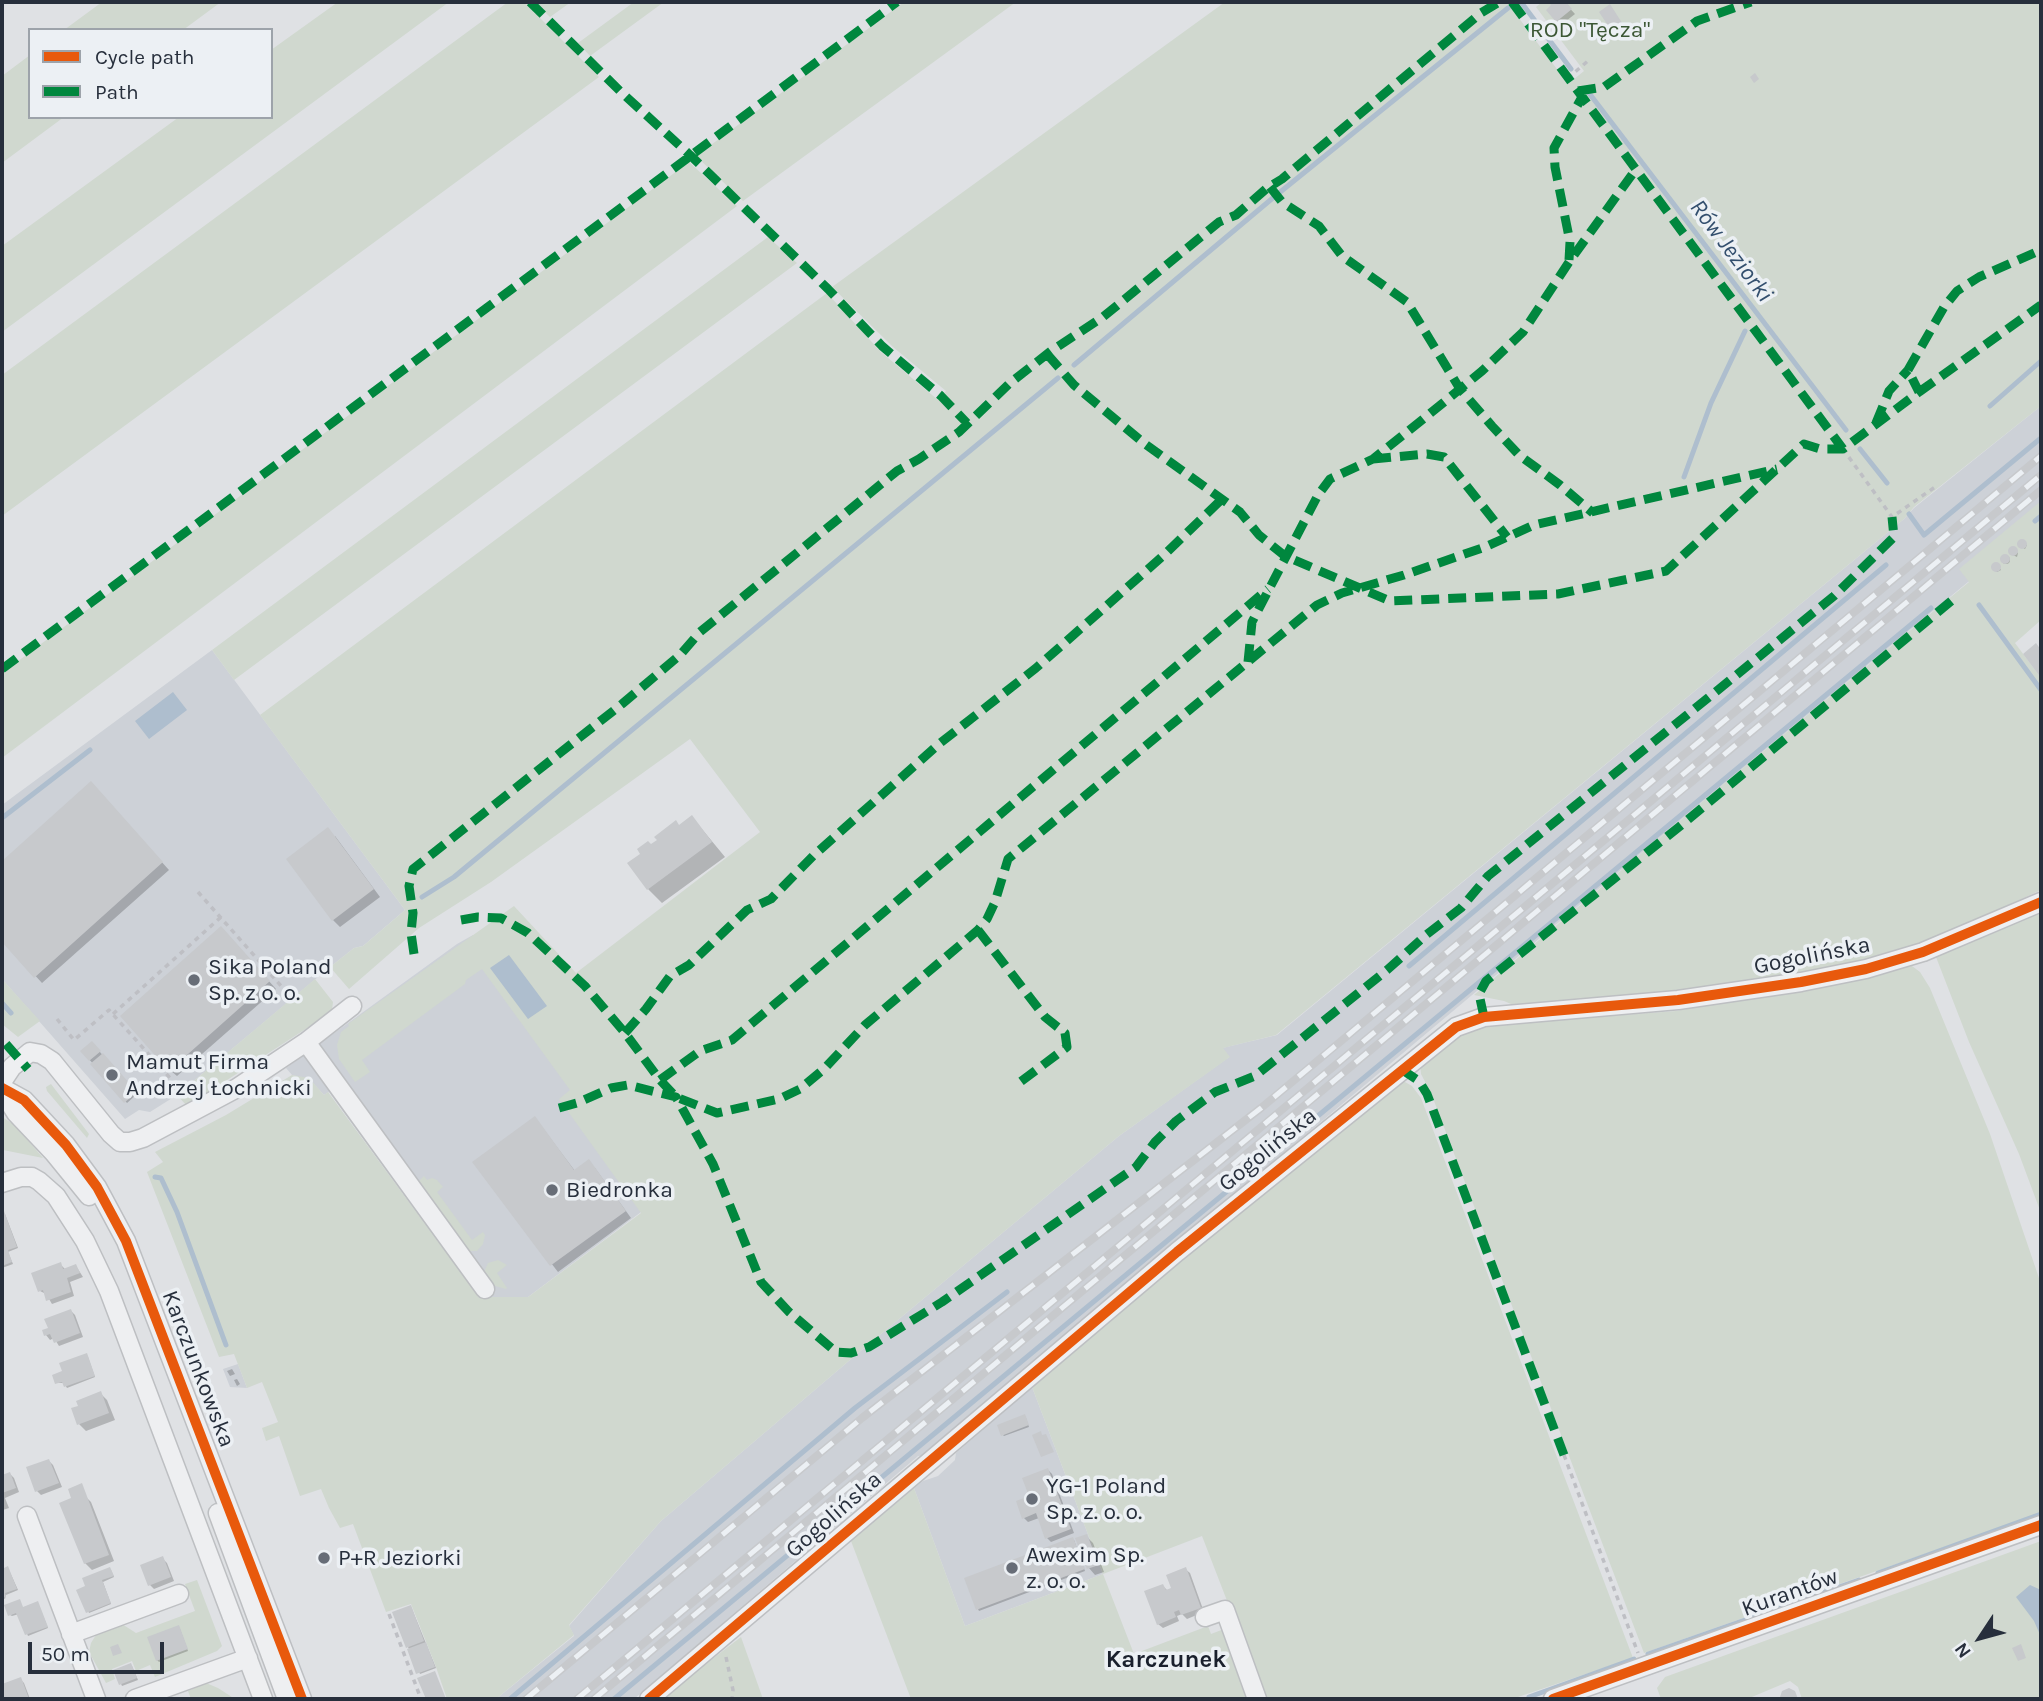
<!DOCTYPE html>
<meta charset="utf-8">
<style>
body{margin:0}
#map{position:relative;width:2043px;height:1701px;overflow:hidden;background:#dfe1e4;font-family:Karla,sans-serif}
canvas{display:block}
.frame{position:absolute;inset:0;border:4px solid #272f3c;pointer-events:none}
.legend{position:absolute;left:28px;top:28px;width:245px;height:91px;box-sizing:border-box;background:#ecf0f4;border:2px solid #9da3aa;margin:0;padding:9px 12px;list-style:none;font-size:21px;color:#272f3c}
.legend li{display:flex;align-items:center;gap:14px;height:35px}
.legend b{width:35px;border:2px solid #9da3aa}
.north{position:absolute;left:1945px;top:1603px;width:70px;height:70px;-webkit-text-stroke:5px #ecf0f4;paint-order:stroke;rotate:234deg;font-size:19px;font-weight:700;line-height:28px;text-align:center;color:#272f3c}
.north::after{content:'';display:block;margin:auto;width:24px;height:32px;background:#272f3c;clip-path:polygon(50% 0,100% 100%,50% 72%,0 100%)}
.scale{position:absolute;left:28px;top:1642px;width:136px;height:32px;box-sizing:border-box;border:4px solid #272f3c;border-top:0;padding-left:9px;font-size:21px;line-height:24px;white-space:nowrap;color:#272f3c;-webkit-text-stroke:5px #ecf0f4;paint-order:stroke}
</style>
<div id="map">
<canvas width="2043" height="1701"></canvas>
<div class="frame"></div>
<ul class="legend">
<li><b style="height:9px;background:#e8590c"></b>Cycle path</li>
<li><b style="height:9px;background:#00873e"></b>Path</li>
</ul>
<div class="north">N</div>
<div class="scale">50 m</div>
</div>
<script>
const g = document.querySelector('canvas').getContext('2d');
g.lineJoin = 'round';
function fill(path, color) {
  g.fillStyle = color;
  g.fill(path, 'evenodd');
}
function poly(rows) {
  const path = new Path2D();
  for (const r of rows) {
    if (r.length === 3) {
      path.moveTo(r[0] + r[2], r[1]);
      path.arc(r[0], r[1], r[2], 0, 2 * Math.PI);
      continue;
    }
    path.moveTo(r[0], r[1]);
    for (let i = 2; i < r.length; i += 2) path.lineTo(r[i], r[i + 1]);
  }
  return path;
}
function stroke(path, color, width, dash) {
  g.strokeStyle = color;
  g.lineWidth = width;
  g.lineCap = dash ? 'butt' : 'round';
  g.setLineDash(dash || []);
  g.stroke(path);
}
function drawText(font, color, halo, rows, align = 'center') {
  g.font = font + ' Karla,sans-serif';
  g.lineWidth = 7;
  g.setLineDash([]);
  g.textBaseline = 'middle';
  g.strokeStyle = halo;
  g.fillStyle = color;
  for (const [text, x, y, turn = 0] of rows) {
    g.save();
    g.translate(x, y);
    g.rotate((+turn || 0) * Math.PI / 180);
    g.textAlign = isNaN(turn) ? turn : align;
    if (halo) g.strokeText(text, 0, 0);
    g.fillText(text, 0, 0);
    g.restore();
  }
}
fill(poly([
 [2041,406,2041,556,1968,582,1708,797,1216,1210,929,1455,918,1456,634,1699,496,1699,574,1636,569,1626,661,1521,857,1354,1119,1136,1229,1057,1222,1048,1277,1035,1904,519,1914,508],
 [212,650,405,910,363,946,354,948,324,972,177,1095,150,1112,139,1110,125,1119,2,979,2,805],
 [473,935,657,1200,528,1297,478,1297,329,1092,324,1095,309,1079,292,1075,286,1068,457,944],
 [238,1364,247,1388,230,1387,223,1369],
 [1032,1387,1103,1574,965,1626,914,1488,923,1481,938,1476,955,1460,956,1453]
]), '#cdd1d7');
fill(poly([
 [102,2,221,2,183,30,64,30],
 [338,2,449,2,2,332,2,246,179,117,271,117,271,50],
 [508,2,524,2,599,77,2,516,2,375],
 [534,2,571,2,550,17],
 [634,2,664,2,590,56,578,43],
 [904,2,1016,2,743,201,696,156],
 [1225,2,1507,2,1568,84,1584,71,1536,7,1542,2,2041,2,2041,406,1914,507,1904,519,1276,1035,1223,1048,1230,1057,1119,1136,857,1354,661,1521,569,1625,574,1635,496,1699,447,1699,436,1667,411,1604,386,1612,353,1524,340,1528,329,1508,321,1489,300,1496,279,1436,266,1441,262,1428,278,1422,262,1382,247,1388,234,1354,219,1357,147,1172,163,1162,155,1152,226,1115,292,1075,309,1078,324,1095,328,1092,479,1297,528,1297,641,1213,559,1099,570,1090,482,969,466,980,465,984,362,1060,370,1072,355,1082,339,1059,337,1045,341,1032,349,1026,348,1024,514,906,576,973,760,832,690,739,491,882,419,928,349,989,330,967,354,948,363,946,405,910,260,715,827,293,881,352,938,400,946,391,893,347,832,287],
 [30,55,30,117,64,117,2,163,2,76],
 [689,162,737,206,2,758,2,673],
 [768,237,797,263,234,680,212,650],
 [2041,501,2041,620,2015,643,2041,678,2041,890,1910,950,1747,986,1525,1010,1504,1001,1474,995,1708,797,1969,582,1959,569],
 [2041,909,2041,1213,2019,1154,1969,1042,1936,957],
 [1912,966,1920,972,1930,988,1990,1134,2041,1284,2041,1513,1644,1653,1431,1093,1421,1074,1420,1063,1451,1038,1475,1028,1503,1024,1676,1011],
 [2,979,40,1021,18,1037,2,1024],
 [315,979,333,1002,332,1010,318,1021,187,1106,177,1095],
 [1405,1082,1412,1086,1421,1098,1633,1658,1512,1699,1265,1699,1202,1536,1103,1574,1134,1654,1208,1626,1211,1634,1224,1629,1250,1699,911,1699,851,1541,914,1488,965,1626,1103,1574,1032,1387,1335,1130,1399,1083],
 [51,1084,89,1134,87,1138,47,1091,46,1087],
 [2,1117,15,1125,43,1158,3,1150],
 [424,1176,427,1180,432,1178,437,1180,443,1187,437,1192,472,1240,483,1232,485,1235,483,1244,477,1251,468,1251,419,1187,419,1181],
 [498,1260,507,1265,497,1273,507,1288,506,1289,492,1285,484,1272,488,1263],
 [2041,1541,2041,1699,1802,1699,1798,1687,1790,1681,1747,1699,1661,1699,1657,1688,1665,1677],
 [197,1580,222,1646,217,1651,155,1677,150,1665,136,1671,132,1661,112,1669,115,1679,106,1683,89,1652,91,1643,99,1630,122,1624,136,1633,195,1611,185,1584],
 [741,1637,763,1699,663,1699,690,1676],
 [206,1683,218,1688,235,1699,191,1699,188,1691]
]), '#d0d8cf');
fill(poly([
 [173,692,187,710,149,739,135,721],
 [509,955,547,1006,528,1019,490,968],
 [2030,1585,2041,1590,2041,1637,2034,1621,2016,1597]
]), '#aebece');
fill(poly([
 [1551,2,1564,2,1575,14,1561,25,1557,21],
 [2021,542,2027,545,2025,549,2019,545],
 [2012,549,2018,553,2017,557,2011,554],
 [2006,560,4],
 [1997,564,2001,570,1997,572,1993,569,1993,566],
 [91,784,169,870,42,983,2,939,2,863],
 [692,817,725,857,662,903,648,889,651,846],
 [335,836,380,897,340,927,333,920],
 [228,935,276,989,177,1076,170,1070],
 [92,1043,137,1094,127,1103,82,1051],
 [535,1118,575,1171,595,1168,631,1218,558,1272,474,1163],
 [2,1213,5,1214,18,1248,8,1252,13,1264,2,1268],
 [60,1264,65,1269,76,1266,83,1277,70,1282,74,1296,52,1304,46,1294,40,1291],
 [71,1311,75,1315,83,1337,59,1346,54,1338,50,1340,46,1335,50,1329],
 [88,1357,95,1377,67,1388,64,1383,57,1383],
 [232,1369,235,1374,230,1376,227,1371],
 [237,1379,240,1384,237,1386,234,1380],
 [100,1393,107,1400,115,1420,86,1431,79,1424],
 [1026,1418,1029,1427,1004,1436,1003,1435],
 [49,1461,53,1465,62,1487,41,1495,37,1491],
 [1048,1470,1052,1474,1074,1533,1051,1542,1047,1538,1039,1518,1028,1522,1024,1518,1031,1497],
 [10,1474,14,1478,19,1492,5,1498,9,1508,3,1510,4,1514,2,1515,2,1477],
 [86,1497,91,1502,114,1561,92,1570,85,1563],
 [1086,1536,1093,1543,1104,1572,1095,1575,1089,1568],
 [1074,1540,1085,1571,979,1611,978,1609],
 [162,1558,167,1563,174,1581,154,1589,150,1585],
 [2,1563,4,1570,9,1570,18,1590,6,1595,5,1599,2,1597],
 [1185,1569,1190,1573,1204,1612,1187,1619,1182,1614,1177,1616,1179,1621,1163,1628,1158,1624,1163,1586,1168,1591,1173,1589],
 [111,1570,114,1577,103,1582,111,1604,89,1613,79,1591],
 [38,1603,48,1628,28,1636,19,1614,12,1616,10,1615],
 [412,1609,436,1668,420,1674,408,1647],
 [180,1629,188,1651,159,1662,157,1660],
 [132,1666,138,1680,122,1686,115,1671],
 [20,1679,24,1683,30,1699,2,1699,2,1686]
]), '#0003');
stroke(poly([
 [1521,2,1571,69],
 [1589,93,1846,430],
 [1074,365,1274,197,1508,8],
 [1990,406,2041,361],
 [1860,449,1887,483],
 [1684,477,1711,403,1745,331],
 [1909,514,1924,535,2041,438],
 [2035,521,2041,516],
 [1979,605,2041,690],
 [2,818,90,750],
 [422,897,454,877,1058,378],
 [1409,966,1886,565],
 [2,1003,11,1013],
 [155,1177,161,1178,177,1212,226,1345],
 [1878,1573,2041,1514],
 [1648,1654,1859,1580],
 [1529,1697,1634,1659],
 [510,1699,855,1408,1007,1292],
 [614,1699,1931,608]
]), '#aebece', 5);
fill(poly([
 [1549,2,1566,2,1572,9,1556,22,1546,10,1551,5],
 [1610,4,1624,26,1613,33,1599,12],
 [1755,73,1759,79,1754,83,1750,77],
 [2022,544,5],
 [2013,551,5],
 [2005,559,5],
 [1996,567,5],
 [2036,643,2041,650,2041,678,2023,654],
 [91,781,163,862,34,978,2,942,2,861],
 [692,815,712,842,647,890,627,863,640,854,637,849,648,841,651,844,657,840,654,837,676,820,679,825],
 [328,827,374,889,332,921,286,859],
 [221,926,270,981,169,1071,120,1016],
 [92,1041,101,1051,89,1061,80,1051],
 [103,1053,137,1092,124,1103,90,1064],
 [535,1116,574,1170,589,1159,626,1211,550,1266,472,1162],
 [4,1211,17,1247,8,1250,12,1262,2,1266,2,1212],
 [61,1262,63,1269,76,1264,80,1273,67,1278,71,1292,46,1301,43,1290,38,1292,31,1273],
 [71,1309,80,1333,54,1343,50,1334,44,1336,42,1330,48,1328,44,1319],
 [87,1353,95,1376,64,1387,62,1382,55,1384,52,1375,62,1371,59,1363],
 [101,1391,109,1413,77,1425,71,1408,78,1406,76,1401],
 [1025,1414,1029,1425,1001,1436,997,1425],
 [1041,1431,1042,1435,1046,1434,1054,1452,1041,1457,1032,1435],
 [49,1459,59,1483,35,1492,26,1467],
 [1048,1468,1071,1529,1045,1539,1036,1513,1022,1519,1016,1501,1029,1496,1022,1478],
 [10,1472,16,1488,2,1493,2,1475],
 [82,1483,109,1555,84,1564,59,1503,71,1498,68,1489],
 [1087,1534,1099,1565,1087,1569,1075,1538],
 [1073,1537,1085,1569,976,1610,964,1578],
 [163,1556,171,1577,148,1586,140,1565],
 [2,1563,4,1568,8,1566,17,1589,5,1593,6,1597,2,1598],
 [110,1567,114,1576,102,1580,111,1603,86,1613,76,1590,85,1586,82,1578],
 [1186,1567,1201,1608,1181,1615,1179,1610,1174,1612,1176,1617,1157,1625,1144,1591,1163,1584,1166,1590,1171,1588,1166,1575],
 [20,1599,23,1607,38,1601,48,1627,25,1635,16,1613,8,1616,4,1605],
 [411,1605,424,1641,406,1648,392,1612],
 [179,1625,188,1649,156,1661,147,1637],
 [426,1642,435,1667,416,1674,407,1649],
 [118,1644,122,1653,113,1656,110,1647],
 [2021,1644,2026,1658,2018,1661,2012,1648],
 [131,1663,137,1678,119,1685,113,1670],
 [435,1671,446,1699,426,1699,417,1678],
 [21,1677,29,1699,2,1699,2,1684],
 [1789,1688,1795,1691,1798,1699,1774,1699,1780,1697,1782,1691]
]), '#c7c9cc');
const minor = poly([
 [306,1042,352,1006],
 [2,1082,12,1067,30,1052,41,1054,52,1061,111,1134,120,1142,130,1142,143,1138,237,1088,306,1042,485,1289],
 [2,1088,24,1100,66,1145,97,1187,126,1241,302,1699],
 [2,1091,16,1113,54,1153,89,1196],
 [2,1183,21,1177,32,1177,39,1181,56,1196,85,1241,109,1291,263,1699],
 [218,1513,287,1699],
 [27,1516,96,1699],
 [1205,1617,1225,1610,1257,1699],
 [71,1634,179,1594],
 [135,1699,248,1658],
 [649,1699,1177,1252,1456,1027,1484,1017,1678,1000,1801,982,1866,969,1923,952,2041,902],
 [1553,1699,2041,1525]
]);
stroke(minor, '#bdbfc2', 21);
stroke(poly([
 [1568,78,1589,60],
 [1843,449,1892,517,1935,487],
 [198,892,282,987],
 [113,1014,221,917],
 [57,1019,74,1040,109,1010,153,1059,141,1070],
 [153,1059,171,1079],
 [1564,1455,1638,1653],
 [389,1614,421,1699],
 [726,1657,733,1690,732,1699]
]), '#bebfc4', 3.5, [5, 5]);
stroke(minor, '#eeeff1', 18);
const rail = poly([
 [526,1699,862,1418,1261,1108,2041,456],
 [577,1699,2041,475],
 [594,1699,2041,490]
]);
stroke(rail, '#c7c9cc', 8);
stroke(rail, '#ecf0f4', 5, [16]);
stroke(poly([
 [530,2,621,92,690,155,828,289,882,346,941,396,967,423],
 [1512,2,1843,449],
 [1578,91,1604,87,1697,21,1751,2],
 [1270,187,1282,202,1319,226,1342,256,1407,302,1460,389,1492,426,1519,455,1560,485,1593,513],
 [1569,260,1570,242,1555,167,1554,148,1582,97],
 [1047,354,1074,385,1145,444,1240,512,1259,535,1285,556,1390,601,1558,594,1666,571,1804,444,1820,449,1843,449,1919,392,1908,370,1944,307,1957,291,1979,277,2041,250],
 [1919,392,2041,305],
 [1876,423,1889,391,1908,370],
 [1373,459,1427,454,1444,457,1507,537],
 [1248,662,1252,622,1318,495,1330,479,1373,459,1422,420,1482,371,1523,332,1569,262,1636,169],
 [2,669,897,2],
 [461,920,478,917,501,918,528,933,585,986,625,1033,660,1080,676,1097,717,1113,779,1099,800,1089,824,1069,865,1025,978,930,987,919,995,902,1008,859,1317,605,1342,593,1404,575,1485,547,1534,525,1777,469],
 [978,930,1045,1017,1065,1033,1067,1047,1015,1086],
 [414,954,411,933,413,913,409,886,413,869,622,704,680,655,700,632,897,471,919,459,959,432,1010,383,1051,351,1103,317,1219,222,1236,215,1266,189,1282,179,1481,13,1499,2],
 [1484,1017,1479,994,1486,981,1679,827,1956,597],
 [625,1033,646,1009,670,976,689,965,747,910,771,899,813,856,939,744,1036,668,1164,555,1221,500],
 [6,1044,28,1069],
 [1401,1069,1419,1081,1427,1094,1564,1455],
 [660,1080,700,1051,732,1040,1268,589],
 [559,1108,577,1103,611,1088,628,1085,676,1097,713,1164,761,1282,789,1312,836,1352,851,1353,869,1347,942,1302,1136,1167,1155,1142,1176,1121,1215,1092,1255,1076,1387,970,1426,935,1461,908,1488,876,1834,596,1894,537,1892,517]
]), '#00873e', 9, [18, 9]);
stroke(poly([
 [2,1088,24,1100,66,1145,97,1187,126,1241,302,1699],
 [649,1699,1177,1252,1456,1027,1484,1017,1678,1000,1801,982,1866,969,1923,952,2041,902],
 [1553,1699,2041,1525]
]), '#e8590c', 10);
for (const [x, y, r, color] of [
 [194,980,7,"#676d77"],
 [112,1075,7,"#676d77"],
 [552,1190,7,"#676d77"],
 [1032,1499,7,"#676d77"],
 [324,1558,7,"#676d77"],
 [1012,1568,7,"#676d77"]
]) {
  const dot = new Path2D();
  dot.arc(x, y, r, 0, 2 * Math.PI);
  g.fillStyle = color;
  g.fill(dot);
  stroke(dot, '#ecf0f4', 2.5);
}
drawText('23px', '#3c5735', '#ecf0f4', [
 ["ROD \"Tęcza\"",1590,30]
]);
drawText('23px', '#272f3c', '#ecf0f4', [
 ["Gogolińska",1812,956,-11],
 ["Gogolińska",1268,1150,-39],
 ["Karczunkowska",198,1369,69],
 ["Gogolińska",834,1515,-41],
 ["Kurantów",1790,1593,-20]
]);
drawText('23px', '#272f3c', '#ecf0f4', [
 ["Sika Poland",208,967],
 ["Sp. z o. o.",208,993],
 ["Mamut Firma",126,1062],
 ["Andrzej Łochnicki",126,1088],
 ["Biedronka",566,1190],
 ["YG-1 Poland",1046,1486],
 ["Sp. z. o. o.",1046,1512],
 ["Awexim Sp.",1026,1555],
 ["z. o. o.",1026,1581],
 ["P+R Jeziorki",338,1558]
], 'left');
drawText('italic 24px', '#334f6e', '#ecf0f4', [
 ["Rów Jeziorki",1731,251,53]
]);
drawText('bold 24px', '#1a202d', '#ecf0f4', [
 ["Karczunek",1166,1660]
]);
</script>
